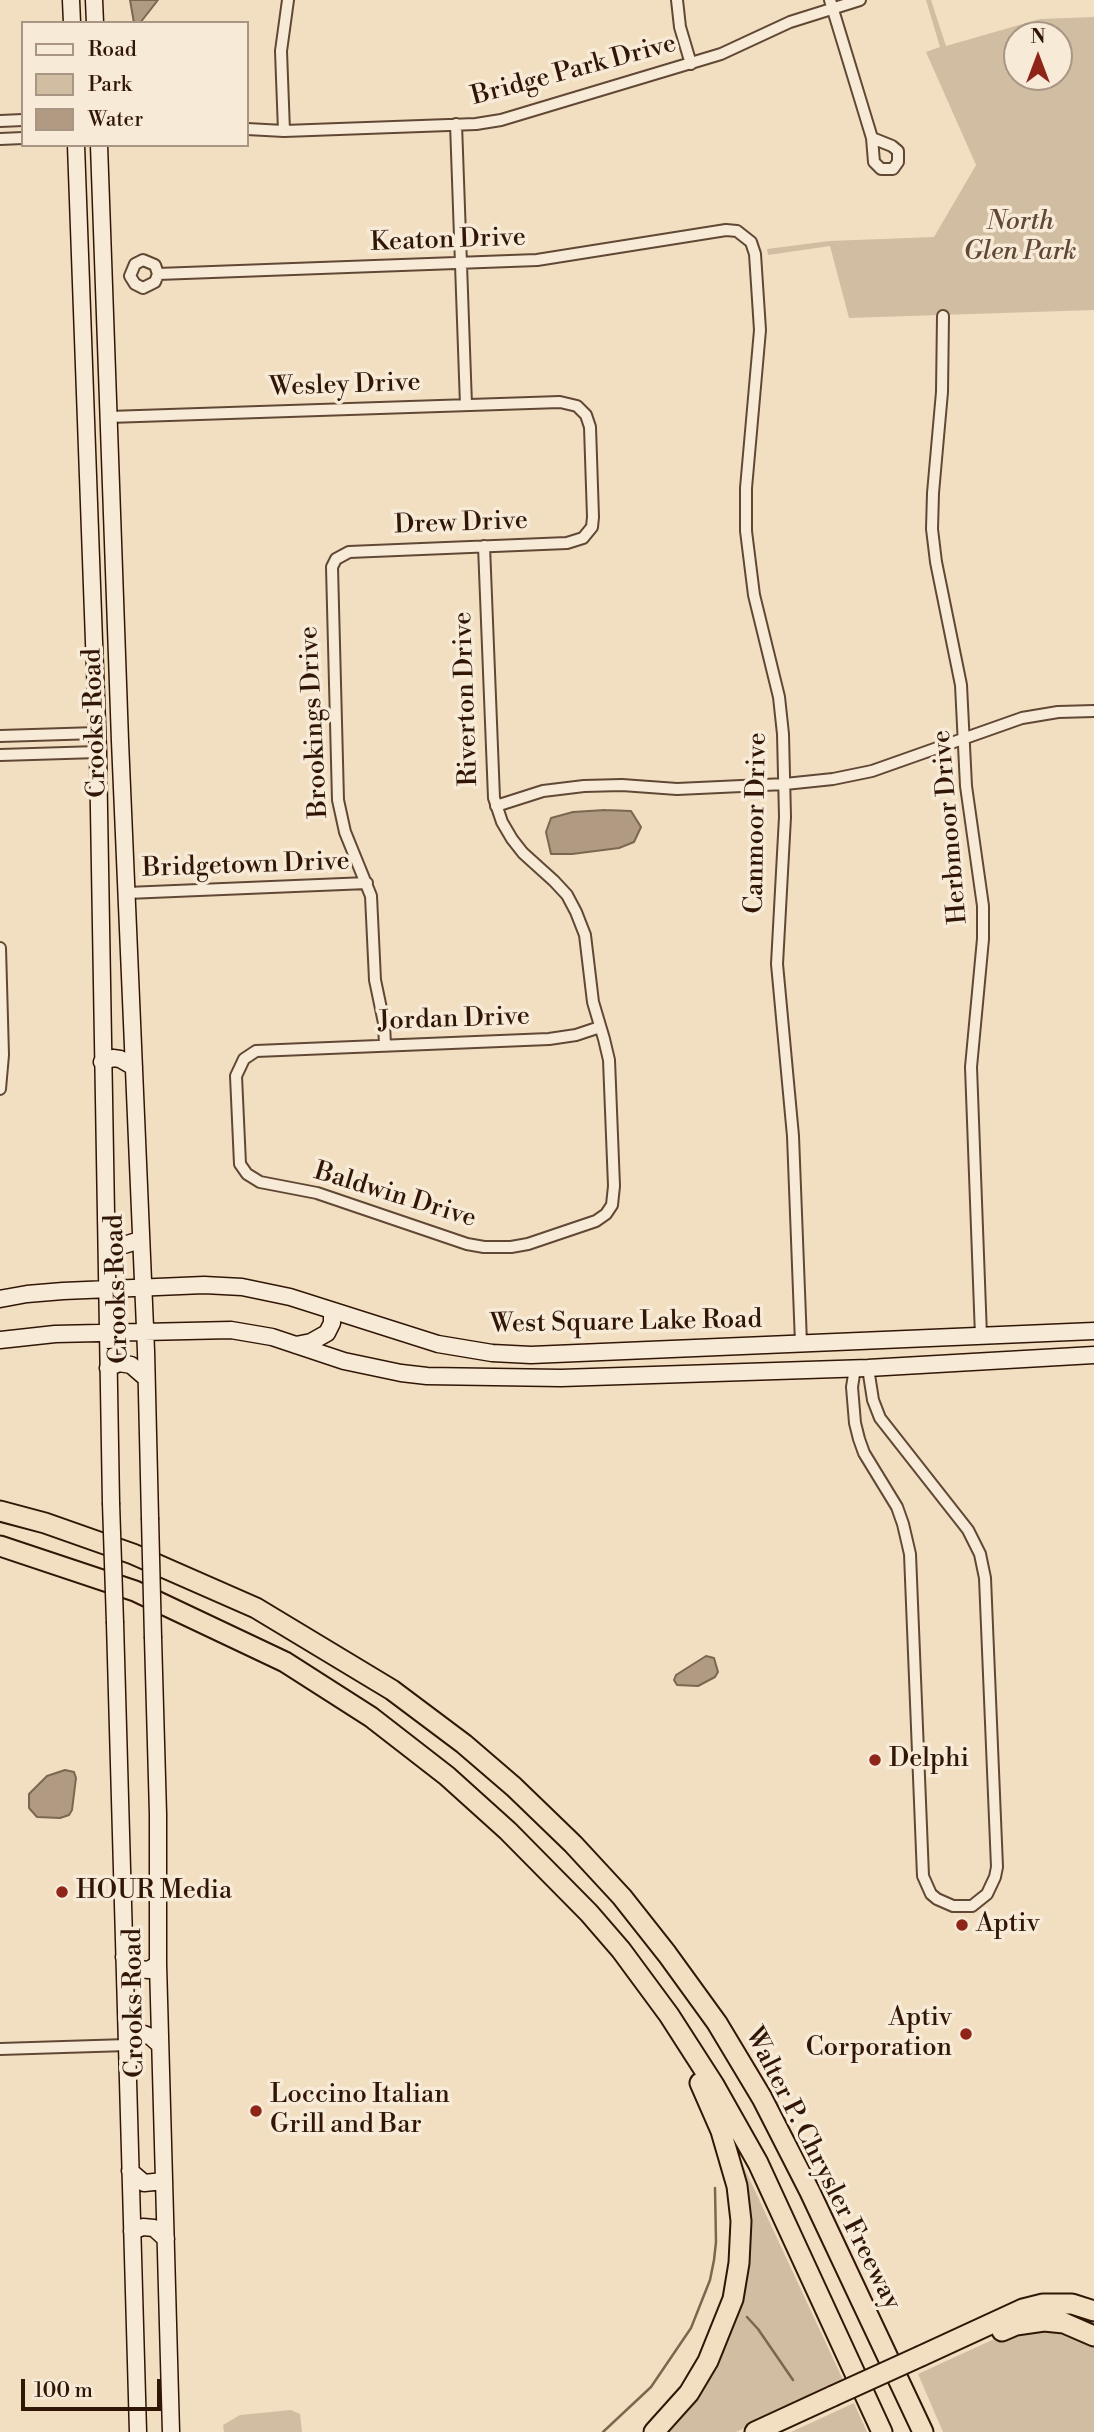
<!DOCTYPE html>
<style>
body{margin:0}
#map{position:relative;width:1094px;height:2432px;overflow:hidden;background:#f2dfc2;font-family:"Libre Bodoni",serif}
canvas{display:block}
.legend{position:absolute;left:21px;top:21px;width:228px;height:126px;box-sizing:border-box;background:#f7ead7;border:2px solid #a89583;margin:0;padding:9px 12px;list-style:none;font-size:21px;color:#311606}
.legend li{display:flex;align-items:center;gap:14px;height:35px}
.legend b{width:35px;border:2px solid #a89583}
.north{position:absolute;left:1003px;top:21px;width:70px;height:70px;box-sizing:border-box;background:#f7ead7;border:2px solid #a89583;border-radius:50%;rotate:0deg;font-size:19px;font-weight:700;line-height:28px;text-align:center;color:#311606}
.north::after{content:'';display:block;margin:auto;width:24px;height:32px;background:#8f2418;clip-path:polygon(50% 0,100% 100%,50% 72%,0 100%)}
.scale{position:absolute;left:21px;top:2379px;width:140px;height:32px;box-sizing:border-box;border:4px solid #311606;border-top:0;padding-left:9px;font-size:21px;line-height:24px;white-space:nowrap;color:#311606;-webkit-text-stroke:5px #f7ead7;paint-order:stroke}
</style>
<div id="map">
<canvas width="1094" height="2432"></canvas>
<ul class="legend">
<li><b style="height:9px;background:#f7ead7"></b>Road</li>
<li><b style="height:19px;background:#d1bda2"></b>Park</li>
<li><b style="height:19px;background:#b09b82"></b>Water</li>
</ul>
<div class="north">N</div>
<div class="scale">100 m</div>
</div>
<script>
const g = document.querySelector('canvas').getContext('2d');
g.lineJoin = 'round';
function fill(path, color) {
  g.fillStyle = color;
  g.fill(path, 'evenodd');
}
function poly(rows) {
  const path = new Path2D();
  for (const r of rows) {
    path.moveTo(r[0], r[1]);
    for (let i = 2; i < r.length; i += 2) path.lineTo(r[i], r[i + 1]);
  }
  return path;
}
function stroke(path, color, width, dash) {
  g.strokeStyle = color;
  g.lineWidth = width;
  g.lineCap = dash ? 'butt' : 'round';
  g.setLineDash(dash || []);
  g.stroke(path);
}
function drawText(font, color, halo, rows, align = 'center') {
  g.font = font + ' "Libre Bodoni",serif';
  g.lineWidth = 7;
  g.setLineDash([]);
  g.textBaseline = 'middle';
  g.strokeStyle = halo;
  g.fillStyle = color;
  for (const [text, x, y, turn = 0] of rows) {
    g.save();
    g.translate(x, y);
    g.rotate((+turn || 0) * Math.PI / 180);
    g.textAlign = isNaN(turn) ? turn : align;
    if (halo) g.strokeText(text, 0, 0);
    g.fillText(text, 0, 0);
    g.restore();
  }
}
fill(poly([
 [926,0,931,0,946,46,1040,19,1094,17,1094,310,849,318,830,246,768,255,767,249,829,241,934,237,976,165,926,52,940,47],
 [1017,35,1059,35,1059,77,1017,77],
 [736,2150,844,2382,835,2387,833,2385,824,2389,824,2392,736,2432,662,2432,729,2324],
 [1063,2329,1094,2345,1094,2432,943,2432,918,2374,1014,2330],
 [854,2403,867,2432,791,2432],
 [291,2410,300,2414,302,2432,224,2432,223,2425,240,2415]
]), '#d1bda2');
const water = poly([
 [130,0,158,0,140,23,134,23,130,0],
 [605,810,631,811,641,827,634,842,619,848,572,854,551,854,546,832,551,818,573,812,605,810],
 [706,1656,714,1658,718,1672,715,1677,698,1686,677,1685,674,1680,676,1675,706,1656],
 [65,1770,74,1772,76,1778,72,1810,69,1815,60,1818,37,1817,29,1808,29,1794,47,1776,65,1770]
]);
fill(water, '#b09b82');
stroke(water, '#7d6650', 2);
stroke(poly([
 [747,2317,758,2329,793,2380],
 [603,2432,651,2387,691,2328,710,2280,714,2260,716,2242,715,2188]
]), '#7d6650', 2.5);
const street = poly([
 [677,0,680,27,691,64],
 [830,0,872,138,874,162,881,169,893,169,898,162,898,151,892,146,872,138],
 [0,121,23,120],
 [456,124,466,405],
 [247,129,284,131,476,124,501,120,721,54,790,22,860,0],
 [284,131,281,51,288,0],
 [0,139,23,138],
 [158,274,155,282,143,288,135,284,130,276,135,264,143,260,155,265,158,274,537,260,726,230,737,231,751,242,755,254,760,330,746,488,746,531,754,595,779,697,783,734,785,817,777,964,793,1136,801,1343],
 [943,316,942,392,933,493,932,529,936,562,961,685,966,786,983,906,983,939,971,1067,981,1336],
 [109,417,560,402,577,406,586,415,590,427,593,517,592,527,583,538,567,543,349,552,336,559,332,567,338,800,345,832,371,896,375,980,384,1023,385,1045],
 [484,546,494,798,502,822,512,839,523,853,554,881,567,895,576,912,585,935,593,1002,604,1039,609,1060,614,1186,612,1205,606,1214,596,1221,528,1244,511,1247,484,1247,467,1244,317,1193,260,1182,247,1174,240,1164,236,1076,244,1059,256,1051,549,1039,576,1035,600,1027],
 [0,736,97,733],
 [0,755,98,752],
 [496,806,543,791,584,786,622,785,677,789,785,784,833,779,872,771,1022,718,1058,712,1094,711],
 [127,893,367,883],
 [0,948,3,1055,0,1089],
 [855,1368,852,1387,855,1423,859,1439,864,1453,897,1507,903,1524,910,1554,923,1876,931,1894,937,1899,953,1906,972,1906,987,1894,995,1877,997,1867,985,1578,980,1554,968,1530,880,1418,873,1400,868,1368],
 [0,2049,127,2045]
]);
const secondary = poly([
 [71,0,72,23],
 [94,0,95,23],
 [76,145,98,752,111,1503],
 [99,145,120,741,146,1351,150,1518],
 [102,1062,113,1058,120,1059,134,1067],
 [108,1234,112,1240,124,1245,140,1240],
 [0,1299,27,1294,63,1291,204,1285,242,1287,290,1297,438,1344,492,1353,531,1355,1094,1331],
 [0,1340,55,1334,231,1330,272,1337,344,1361,401,1373,427,1376,561,1378,868,1368,1094,1355],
 [296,1345,311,1342,327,1333,332,1323,332,1311],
 [108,1368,119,1363,131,1365,146,1378],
 [115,1623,138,2432],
 [153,1638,158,1814,158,1964,171,2432],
 [124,1957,128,1964,137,1969,149,1970,158,1964],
 [127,2037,144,2034,151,2037,160,2045],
 [130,2171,144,2183,164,2181],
 [132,2231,143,2227,154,2228,166,2239]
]);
const highway = poly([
 [0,1511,45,1523,133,1554,256,1608,392,1690,464,1744,514,1787,573,1844,622,1897,667,1954,717,2023,762,2098,810,2192,923,2432],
 [0,1546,135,1591,285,1662,371,1717,447,1776,508,1831,589,1913,621,1950,669,2015,714,2085,758,2163,882,2432],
 [1002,2331,1016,2325,1044,2321,1064,2323,1094,2336],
 [921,2356,1023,2309,1043,2304,1072,2304,1094,2311],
 [654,2432,689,2393,708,2361,733,2299,739,2263,741,2221,737,2186,721,2131,700,2083],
 [755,2432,833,2396]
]);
stroke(street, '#614835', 14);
stroke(secondary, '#311606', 19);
stroke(highway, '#311606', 23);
stroke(street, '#f7ead7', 10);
stroke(secondary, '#f7ead7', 16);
stroke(highway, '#f2dfc2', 19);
const secondaryBridge = poly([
 [111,1503,115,1623],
 [150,1518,153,1638]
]);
const highwayBridge = poly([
 [833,2396,921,2356]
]);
stroke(secondaryBridge, '#311606', 19, []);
stroke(highwayBridge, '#311606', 23, []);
stroke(secondaryBridge, '#f7ead7', 16);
stroke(highwayBridge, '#f2dfc2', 19);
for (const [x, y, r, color] of [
 [875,1760,7,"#8f2418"],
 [62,1892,7,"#8f2418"],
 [962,1925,7,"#8f2418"],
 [966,2034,7,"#8f2418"],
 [256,2111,7,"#8f2418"]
]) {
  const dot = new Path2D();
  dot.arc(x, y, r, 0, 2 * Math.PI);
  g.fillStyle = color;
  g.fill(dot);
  stroke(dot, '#f7ead7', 2.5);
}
drawText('26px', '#311606', '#f7ead7', [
 ["Bridge Park Drive",574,71,-15],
 ["Keaton Drive",448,241,-2],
 ["Wesley Drive",345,386,-2],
 ["Drew Drive",461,524,-2],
 ["Riverton Drive",467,699,-92],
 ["Brookings Drive",315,722,-93],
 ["Crooks Road",96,723,-92],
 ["Canmoor Drive",757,823,-89],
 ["Herbmoor Drive",951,827,-95],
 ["Bridgetown Drive",246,866,-2],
 ["Jordan Drive",454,1020,-2],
 ["Baldwin Drive",395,1196,17],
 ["Crooks Road",118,1289,-92],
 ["West Square Lake Road",626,1323,-1],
 ["Crooks Road",135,2003,-91],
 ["Walter P. Chrysler Freeway",822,2169,63]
]);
drawText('italic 26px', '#614835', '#f7ead7', [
 ["North",1020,223],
 ["Glen Park",1020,253]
]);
drawText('26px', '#311606', '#f7ead7', [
 ["Delphi",889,1760],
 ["HOUR Media",76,1892],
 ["Aptiv",976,1925],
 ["Aptiv",952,2019,"right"],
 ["Corporation",952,2049,"right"],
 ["Loccino Italian",270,2096],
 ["Grill and Bar",270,2126]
], 'left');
</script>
